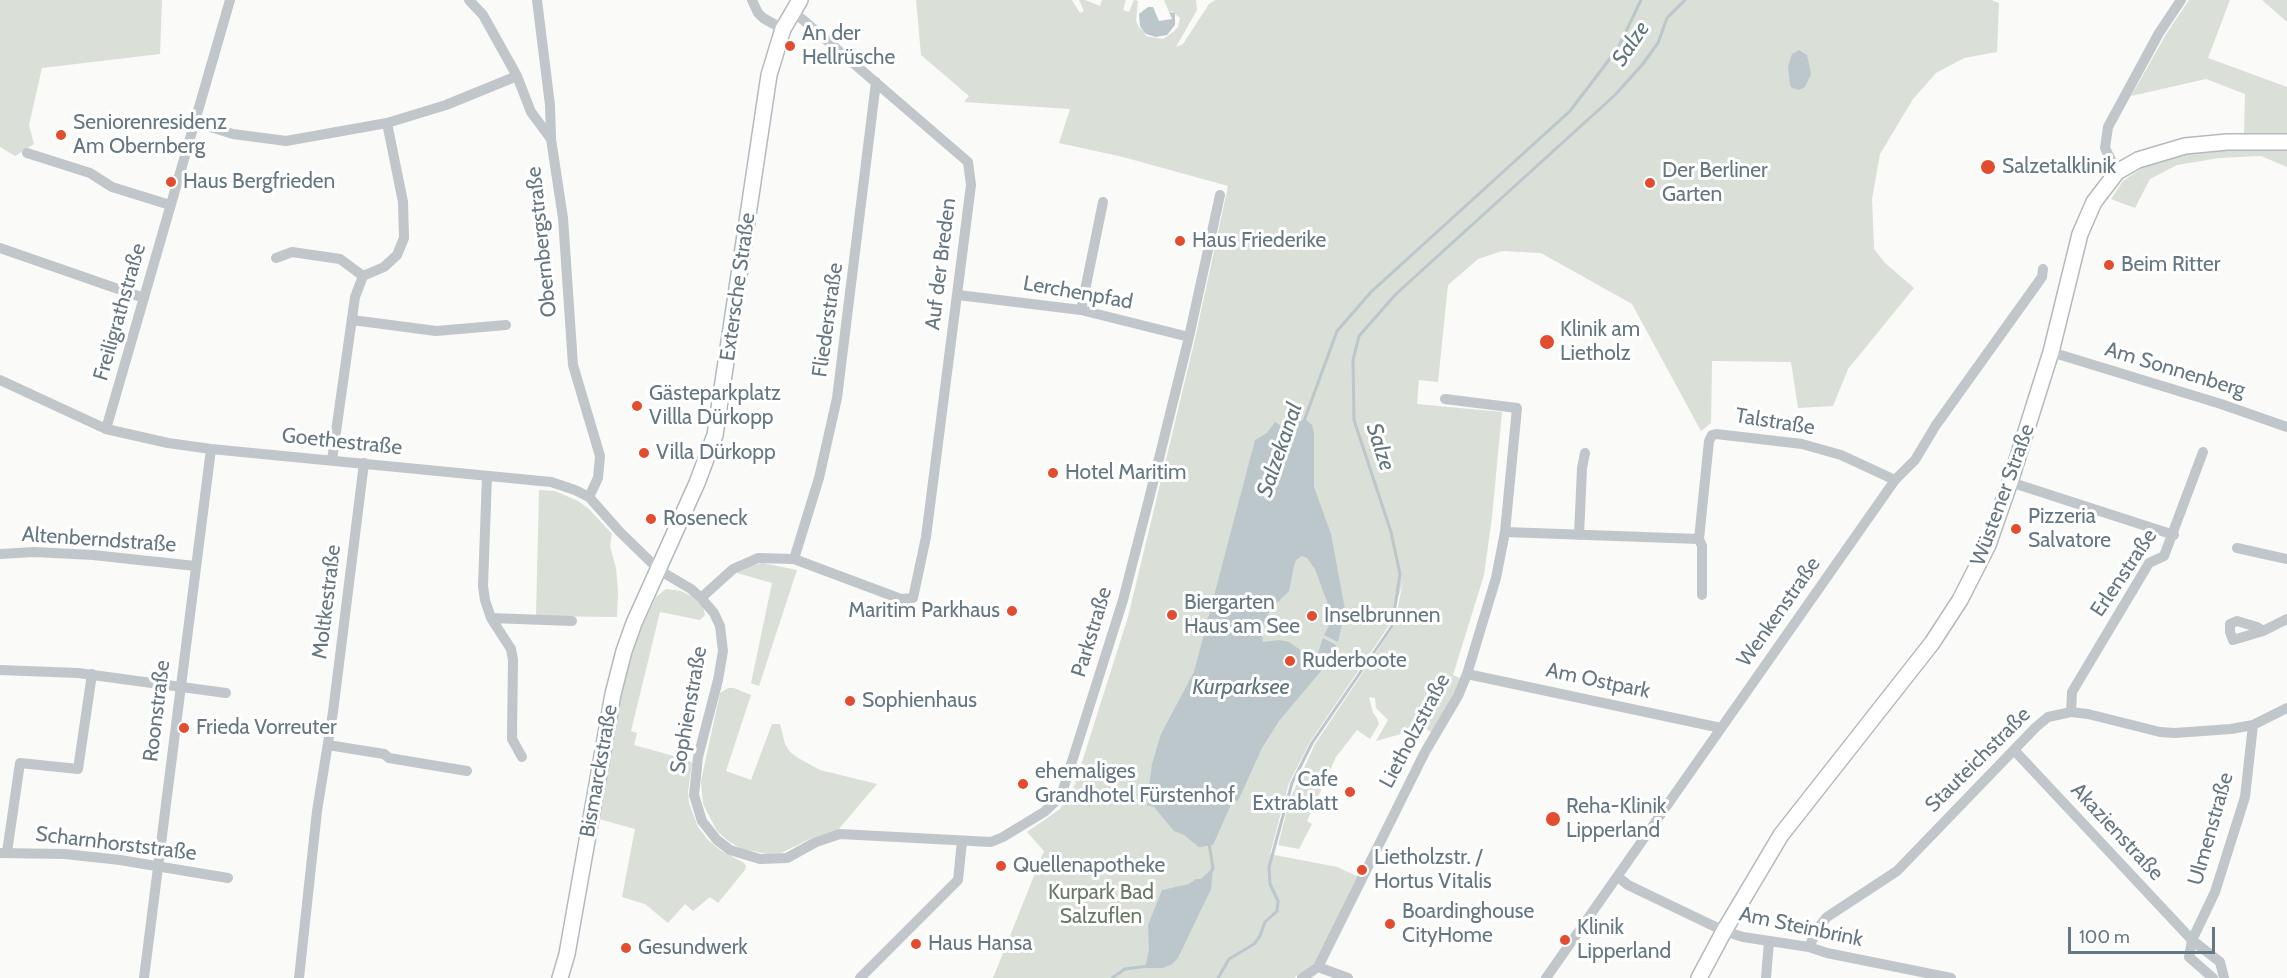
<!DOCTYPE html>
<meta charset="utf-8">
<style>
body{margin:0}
#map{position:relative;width:2287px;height:978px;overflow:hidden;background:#fafaf8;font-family:Cabin,sans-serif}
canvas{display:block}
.scale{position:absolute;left:2068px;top:927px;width:147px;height:27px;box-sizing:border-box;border:3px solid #657782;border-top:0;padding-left:8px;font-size:18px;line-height:21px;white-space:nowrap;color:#657782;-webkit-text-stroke:4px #fff;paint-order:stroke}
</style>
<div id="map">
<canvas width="2287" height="978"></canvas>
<div class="scale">100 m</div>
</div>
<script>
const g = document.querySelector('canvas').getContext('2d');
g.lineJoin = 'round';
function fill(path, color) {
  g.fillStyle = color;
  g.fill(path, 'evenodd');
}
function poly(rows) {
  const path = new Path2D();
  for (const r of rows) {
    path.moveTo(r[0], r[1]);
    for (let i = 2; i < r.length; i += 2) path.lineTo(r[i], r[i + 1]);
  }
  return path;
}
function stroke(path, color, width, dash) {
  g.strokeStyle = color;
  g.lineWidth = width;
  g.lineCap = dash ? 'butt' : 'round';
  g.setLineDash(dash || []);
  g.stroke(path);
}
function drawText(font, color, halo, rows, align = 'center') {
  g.font = font + ' Cabin,sans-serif';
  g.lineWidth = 6;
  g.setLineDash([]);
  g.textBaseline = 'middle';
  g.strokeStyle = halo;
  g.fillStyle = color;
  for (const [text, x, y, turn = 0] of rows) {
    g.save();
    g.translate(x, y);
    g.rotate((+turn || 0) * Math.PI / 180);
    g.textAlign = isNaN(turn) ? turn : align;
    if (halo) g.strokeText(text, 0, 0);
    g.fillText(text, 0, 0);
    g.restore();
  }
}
fill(poly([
 [0,0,162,0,160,54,42,68,29,125,34,144,15,156,0,147],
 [916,0,1072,0,1080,13,1084,11,1079,0,1085,0,1100,6,1102,0,1126,0,1123,10,1129,12,1134,0,1138,1,1136,21,1139,27,1144,31,1146,36,1163,39,1173,32,1178,27,1180,18,1172,11,1169,12,1164,0,1196,0,1197,10,1176,47,1183,44,1209,4,1215,0,1991,0,1999,3,1997,52,1964,58,1936,73,1913,99,1880,154,1872,199,1874,249,1885,263,1914,288,1848,369,1833,406,1798,408,1791,362,1712,361,1711,423,1701,431,1632,304,1541,253,1502,251,1478,259,1448,285,1438,382,1419,380,1417,404,1502,412,1492,517,1484,575,1453,675,1460,678,1448,707,1433,733,1426,729,1419,729,1376,741,1388,720,1376,708,1375,698,1369,697,1373,713,1377,718,1379,724,1370,739,1357,730,1336,757,1307,821,1312,824,1299,849,1278,845,1290,799,1315,744,1394,626,1403,582,1390,624,1310,742,1289,783,1270,854,1337,867,1359,877,1319,960,1294,978,993,978,1044,851,1027,832,1060,809,1075,784,1128,617,1195,339,1228,186,1123,157,1059,143,1070,109,964,102,969,96,921,55],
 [2189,0,2230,0,2208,58,2287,87,2287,135,2244,134,2245,94,2206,79,2131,96,2168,31],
 [2262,0,2287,0,2287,22],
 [2252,149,2287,151,2287,167,2261,156,2219,158,2177,165,2150,179,2135,208,2111,199,2123,181,2145,166,2188,153],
 [539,490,555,491,578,501,589,509,612,534,610,546,616,568,618,591,617,617,536,616],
 [763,563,797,570,759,686,751,683,772,583,737,573,749,566],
 [666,589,681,591,691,596,703,607,705,615,700,620,660,612,631,731,637,733,634,745,688,760,692,763,688,792,689,803,698,827,708,840,720,850,744,863,746,866,745,870,718,903,710,897,693,911,685,904,668,923,645,904,622,897,635,829,595,818,626,672,635,642,656,597],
 [728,688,734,688,751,695,726,771,751,780,772,724,780,724,785,744,790,752,798,758,820,770,877,784,838,830,814,837,781,853,768,854,742,849,728,841,717,831,703,804,701,781,720,693]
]), '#dadfd7');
fill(poly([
 [1148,7,1153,7,1159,21,1172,19,1169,12,1175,13,1175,25,1167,35,1156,37,1146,34,1140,26,1139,14],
 [1799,50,1807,55,1811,74,1805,87,1799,90,1792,88,1790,85,1788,66,1792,54],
 [1305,419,1312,425,1314,433,1314,487,1331,534,1345,610,1338,642,1324,635,1333,618,1315,569,1307,558,1302,556,1296,560,1294,566,1289,591,1270,610,1261,631,1263,642,1280,640,1289,642,1310,657,1316,658,1323,638,1336,645,1331,659,1279,721,1262,748,1238,801,1233,800,1213,845,1199,847,1184,835,1174,831,1154,807,1147,805,1149,800,1152,800,1149,787,1152,764,1161,734,1194,672,1255,440,1267,433,1275,422,1283,427],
 [1213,868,1211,889,1178,958,1172,964,1163,968,1145,968,1149,950,1148,925,1162,890,1189,884,1196,879,1201,879]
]), '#bbc7cb');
stroke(poly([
 [1304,421,1337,331,1371,292,1570,111,1618,48,1641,0],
 [1209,843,1213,868,1211,872],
 [1112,978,1125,969,1148,966],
 [1218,978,1229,959,1254,944,1260,936,1265,922,1277,911,1278,901,1270,884,1269,867,1292,783,1312,743,1392,626,1400,574,1391,532,1354,420,1353,360,1359,336,1396,294,1615,95,1642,65,1658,43,1667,18,1685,0]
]), '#bbc7cb', 3);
const secondary = poly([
 [560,978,567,954,613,694,624,651,634,623,697,483,715,435,769,75,783,29,800,0],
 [1699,978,1724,931,1781,835,1932,643,1960,600,1988,545,2010,482,2051,352,2080,234,2094,202,2117,172,2138,160,2185,146,2227,142,2287,142]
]);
stroke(secondary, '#b3babe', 18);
stroke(poly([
 [469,0,483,15,517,76,531,112,551,139,563,218,573,365,600,456,598,478,589,497],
 [537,0,550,105,551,138],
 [752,0,758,13,763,18,783,29],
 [194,122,233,134,286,141,387,123,446,105,517,76],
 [27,153,90,173,112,187,170,205],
 [2117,172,2105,148,2108,127,2159,33,2181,0],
 [0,248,144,298],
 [276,258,292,252,340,259,363,276],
 [958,295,1081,310,1189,337],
 [1081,310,1103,202],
 [352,320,436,331,506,325],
 [2051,352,2221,404,2287,427],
 [0,380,106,429,168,443,211,449,551,482,575,490,589,497,620,532,659,570,691,589,701,598,714,613,720,626,723,651,718,680,698,757,694,795,702,821,717,840,730,850,760,859,787,858,816,842,840,834,991,842,1003,837,1044,812,1059,798,1062,793,1123,600,1149,499,1189,337,1220,195],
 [106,429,230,0],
 [332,460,355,297,363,276,384,267,397,255,404,238,403,202,387,123],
 [487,476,483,586,485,600,491,618,511,649,513,660,512,739,522,757],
 [2010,482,2174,535],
 [1505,532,1699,539,1709,441,1712,435,1716,434,1802,444,1841,455,1895,480],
 [1579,535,1582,468,1585,453],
 [1699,539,1702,546,1702,595],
 [2237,548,2287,559],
 [0,554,34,552,93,555,195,566],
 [794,559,819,478,837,398,876,82],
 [701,598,733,569,758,558,794,559,901,599,913,598,926,537,971,185,968,162,802,19,792,12],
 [491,618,572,621],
 [2263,631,2257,627,2237,621,2230,624,2230,632,2233,640,2263,631,2287,619],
 [0,670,78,673,226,693],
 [1467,674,1721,728],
 [2071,712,2072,692,2149,563,2164,556,2203,452],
 [328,745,384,754,389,758,467,771],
 [2014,750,2192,940,2220,962,2224,978],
 [7,852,20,763,78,769,92,674],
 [0,853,65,854,120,860,228,878],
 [1618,877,1628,885,1724,931,1743,937,1809,947,1827,953,1951,978],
 [1809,947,1818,928,1827,917,1897,871,2036,727,2048,717,2071,712,2088,714,2160,732,2175,733,2231,729,2253,725,2287,708],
 [1318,967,1348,978],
 [144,978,211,449],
 [299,978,317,811,333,712,364,463],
 [860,978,958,880,962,841],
 [1302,978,1318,967,1425,752,1458,696,1467,674,1496,578,1505,532,1517,408,1445,399],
 [1546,978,1895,480,1915,460,1936,425,2042,277,2043,269],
 [1766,978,1769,941],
 [2213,978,2189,957,2192,940,2215,892,2245,797,2253,725]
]), '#c1c6ca', 10);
stroke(secondary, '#fff', 15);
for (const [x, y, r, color] of [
 [790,46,6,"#e34d2f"],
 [61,135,6,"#e34d2f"],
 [1988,167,8,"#e34d2f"],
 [171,182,6,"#e34d2f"],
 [1650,183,6,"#e34d2f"],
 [1180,241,6,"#e34d2f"],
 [2109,265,6,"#e34d2f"],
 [1547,342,8,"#e34d2f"],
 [637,406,6,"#e34d2f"],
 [644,453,6,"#e34d2f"],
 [1053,473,6,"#e34d2f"],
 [651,519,6,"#e34d2f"],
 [2016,529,6,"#e34d2f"],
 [1012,611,6,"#e34d2f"],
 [1172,615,6,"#e34d2f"],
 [1312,616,6,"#e34d2f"],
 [1290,661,6,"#e34d2f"],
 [850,701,6,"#e34d2f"],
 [184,728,6,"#e34d2f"],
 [1023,784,6,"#e34d2f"],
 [1350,792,6,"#e34d2f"],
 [1553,819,8,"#e34d2f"],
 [1001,866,6,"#e34d2f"],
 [1362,870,6,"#e34d2f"],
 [1390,924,6,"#e34d2f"],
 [1565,940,6,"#e34d2f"],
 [916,944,6,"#e34d2f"],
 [626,948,6,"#e34d2f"]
]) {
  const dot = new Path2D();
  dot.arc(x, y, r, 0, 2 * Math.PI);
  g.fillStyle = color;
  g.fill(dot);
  stroke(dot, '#fff', 2);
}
drawText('21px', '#657782', '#fff', [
 ["An der",802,34],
 ["Hellrüsche",802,58],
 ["Seniorenresidenz",73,123],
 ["Am Obernberg",73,147],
 ["Salzetalklinik",2002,167],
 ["Der Berliner",1662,171],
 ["Garten",1662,195],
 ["Haus Bergfrieden",183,182],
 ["Haus Friederike",1192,241],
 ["Beim Ritter",2121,265],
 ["Klinik am",1560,330],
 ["Lietholz",1560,354],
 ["Gästeparkplatz",649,394],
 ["Villla Dürkopp",649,418],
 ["Villa Dürkopp",656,453],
 ["Hotel Maritim",1065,473],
 ["Pizzeria",2028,517],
 ["Salvatore",2028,541],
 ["Roseneck",663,519],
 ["Biergarten",1184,603],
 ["Haus am See",1184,627],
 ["Maritim Parkhaus",1000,611,"right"],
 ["Inselbrunnen",1324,616],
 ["Ruderboote",1302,661],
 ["Sophienhaus",862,701],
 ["Frieda Vorreuter",196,728],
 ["ehemaliges",1035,772],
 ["Grandhotel Fürstenhof",1035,796],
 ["Cafe",1338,780,"right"],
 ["Extrablatt",1338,804,"right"],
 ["Reha-Klinik",1566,807],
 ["Lipperland",1566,831],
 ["Lietholzstr. /",1374,858],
 ["Hortus Vitalis",1374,882],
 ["Quellenapotheke",1013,866],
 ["Boardinghouse",1402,912],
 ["CityHome",1402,936],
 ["Klinik",1577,928],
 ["Lipperland",1577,952],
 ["Haus Hansa",928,944],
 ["Gesundwerk",638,948]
], 'left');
drawText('21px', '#657782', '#fff', [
 ["Obernbergstraße",542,242,-96],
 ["Auf der Breden",941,264,-83],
 ["Extersche Straße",738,287,-82],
 ["Lerchenpfad",1078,293,10],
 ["Freiligrathstraße",120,312,-74],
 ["Fliederstraße",828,320,-82],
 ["Am Sonnenberg",2175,370,17],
 ["Talstraße",1775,422,9],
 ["Goethestraße",342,442,6],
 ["Wüstener Straße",2003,495,-70],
 ["Altenberndstraße",99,540,4],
 ["Erlenstraße",2124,573,-56],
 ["Moltkestraße",327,602,-83],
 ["Wenkenstraße",1779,612,-55],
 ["Parkstraße",1092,632,-73],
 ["Am Ostpark",1598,681,12],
 ["Sophienstraße",689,710,-80],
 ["Roonstraße",157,711,-83],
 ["Lietholzstraße",1415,731,-62],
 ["Stauteichstraße",1978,760,-45],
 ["Bismarckstraße",599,771,-80],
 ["Ulmenstraße",2211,829,-74],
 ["Akazienstraße",2117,832,47],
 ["Scharnhorststraße",116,844,7],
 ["Am Steinbrink",1801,927,12]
]);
drawText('21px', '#697a64', '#fff', [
 ["Kurpark Bad",1101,893],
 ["Salzuflen",1101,917]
]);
drawText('italic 22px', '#60767c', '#fff', [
 ["Salze",1631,44,-56],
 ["Salze",1380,447,72],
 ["Salzekanal",1280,450,-71],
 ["Kurparksee",1241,688]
]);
</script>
